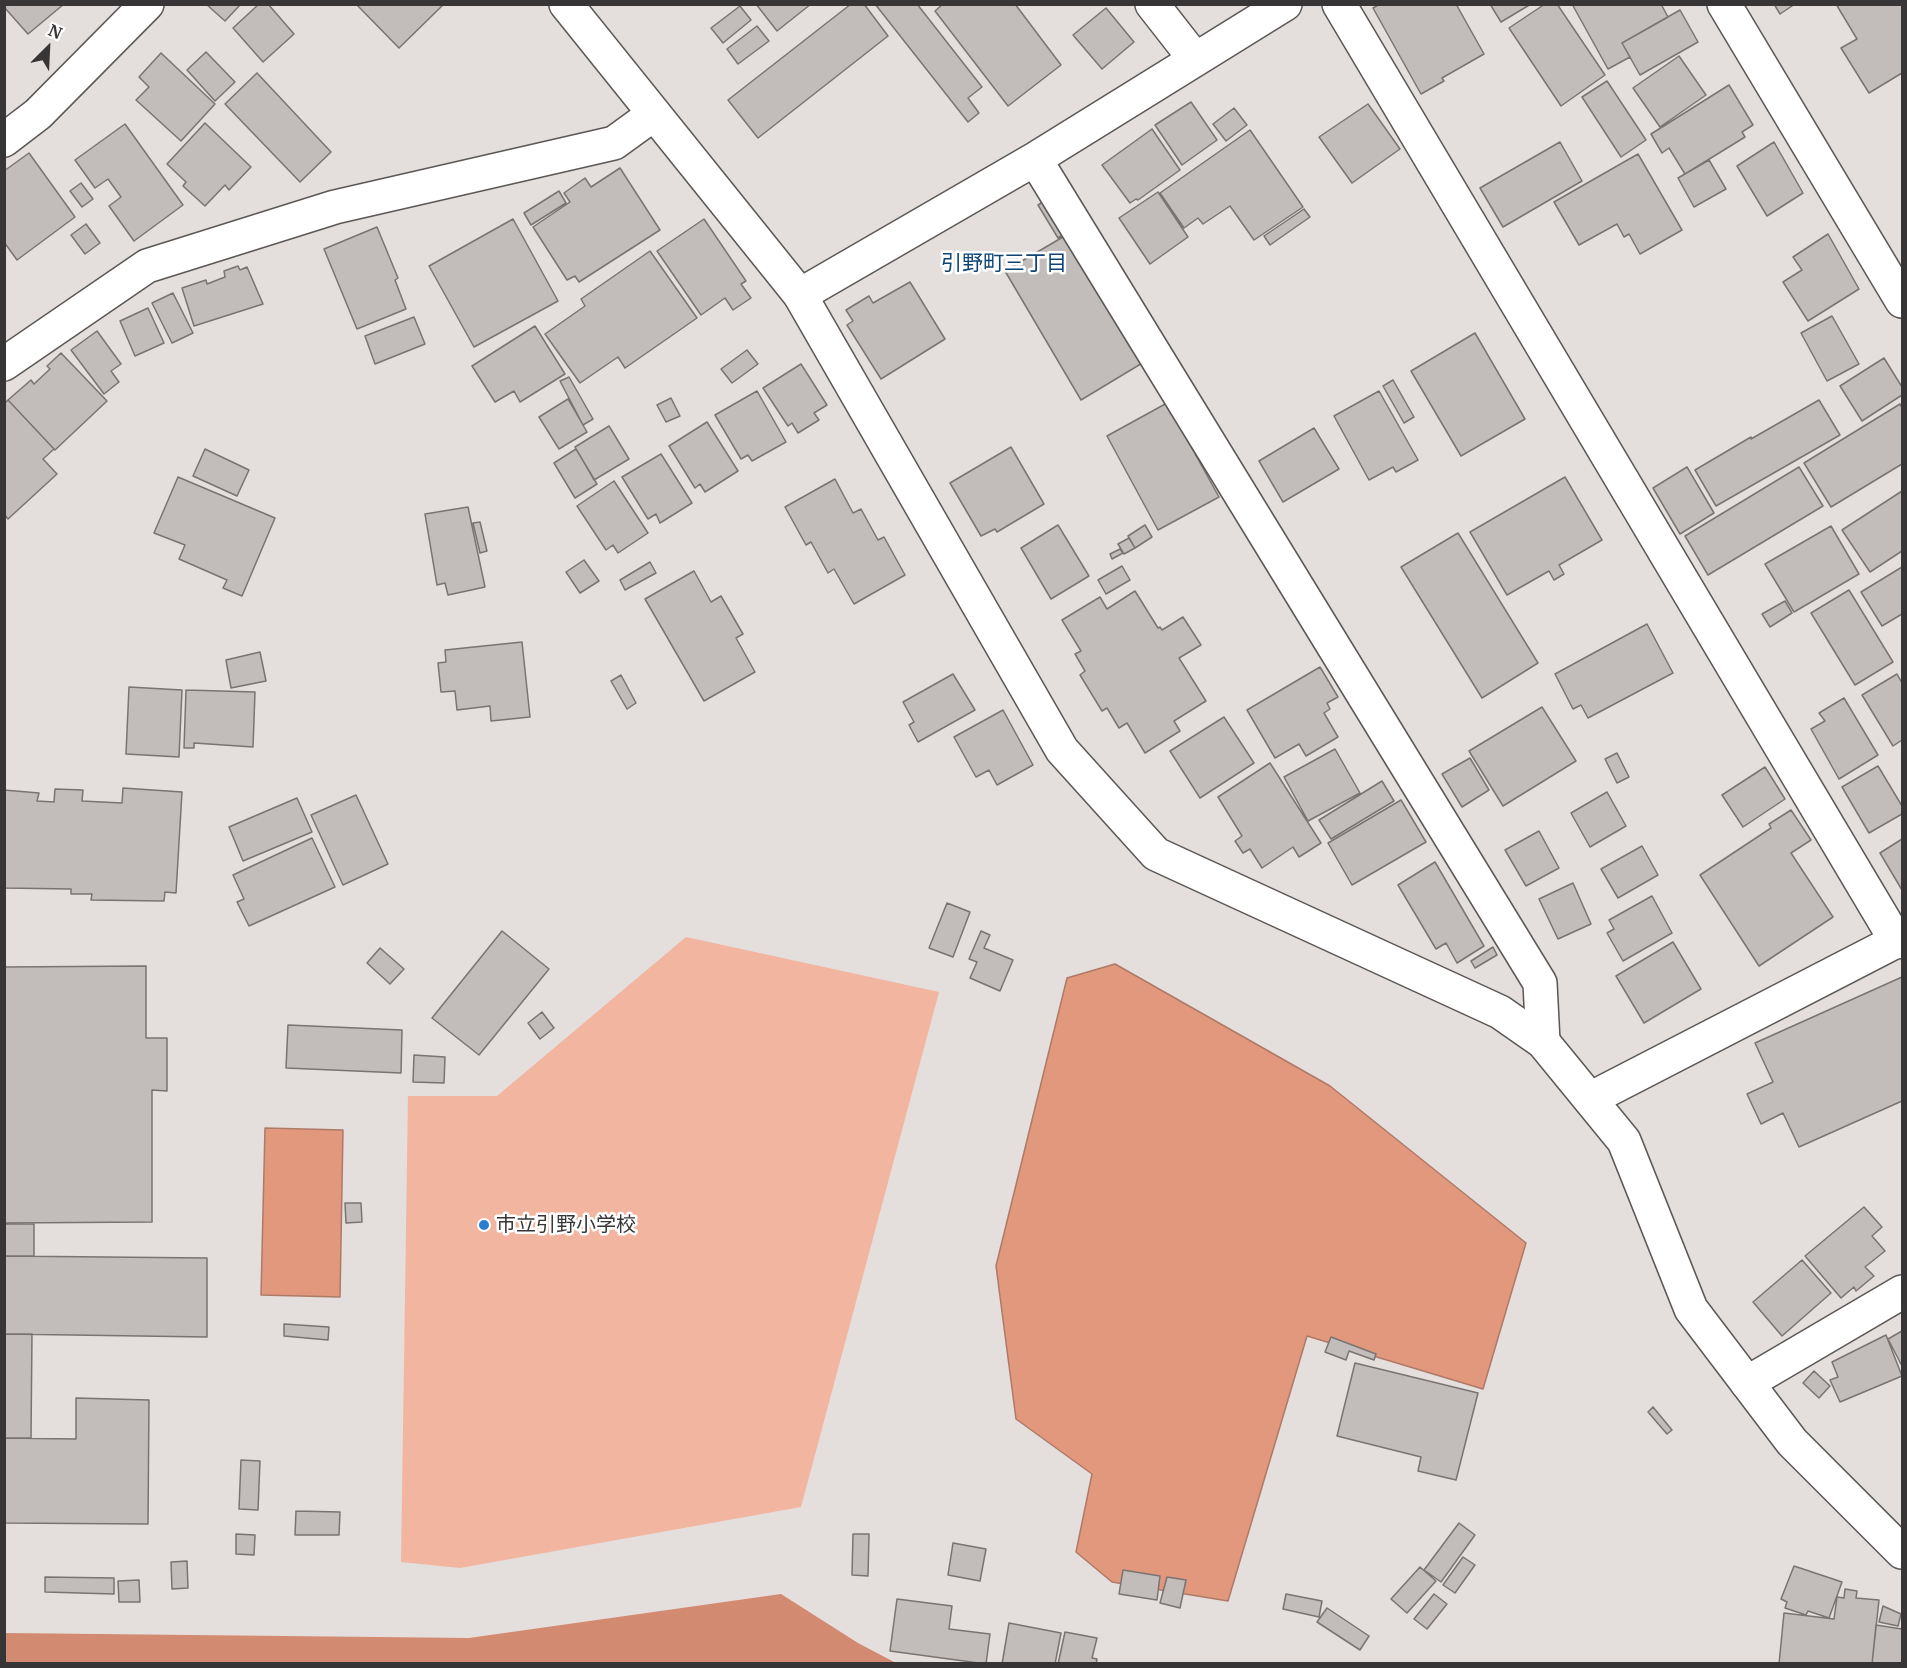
<!DOCTYPE html>
<meta charset="utf-8">
<style>
body{margin:0}
#map{position:relative;width:1907px;height:1668px;overflow:hidden;background:#e4dedc;font-family:Merriweather,serif}
canvas{display:block}
.frame{position:absolute;inset:0;border:6px solid #373535;pointer-events:none}
.north{position:absolute;left:18px;top:18px;width:60px;height:60px;-webkit-text-stroke:4px #fff;paint-order:stroke;rotate:24deg;font-size:16px;font-weight:700;line-height:24px;text-align:center;color:#373535}
.north::after{content:'';display:block;margin:auto;width:21px;height:27px;background:#373535;clip-path:polygon(50% 0,100% 100%,50% 72%,0 100%)}
</style>
<div id="map">
<canvas width="1907" height="1668"></canvas>
<div class="frame"></div>
<div class="north">N</div>
</div>
<script>
const g = document.querySelector('canvas').getContext('2d');
g.lineJoin = 'round';
function fill(path, color) {
  g.fillStyle = color;
  g.fill(path, 'evenodd');
}
function poly(rows) {
  const path = new Path2D();
  for (const r of rows) {
    path.moveTo(r[0], r[1]);
    for (let i = 2; i < r.length; i += 2) path.lineTo(r[i], r[i + 1]);
  }
  return path;
}
function stroke(path, color, width, dash) {
  g.strokeStyle = color;
  g.lineWidth = width;
  g.lineCap = dash ? 'butt' : 'round';
  g.setLineDash(dash || []);
  g.stroke(path);
}
function drawText(font, color, halo, rows, align = 'center') {
  g.font = font + ' Merriweather,"Noto Sans JP",serif';
  g.lineWidth = 5;
  g.setLineDash([]);
  g.textBaseline = 'middle';
  g.strokeStyle = halo;
  g.fillStyle = color;
  for (const [text, x, y, turn = 0] of rows) {
    g.save();
    g.translate(x, y);
    g.rotate((+turn || 0) * Math.PI / 180);
    g.textAlign = isNaN(turn) ? turn : align;
    if (halo) g.strokeText(text, 0, 0);
    g.fillText(text, 0, 0);
    g.restore();
  }
}
fill(poly([
 [686,937,939,992,801,1507,460,1568,401,1562,408,1096,497,1096]
]), '#f2b59f');
fill(poly([
 [781,1594,858,1643,896,1663,5,1663,5,1633,469,1638]
]), '#d28a70');
const water = poly([
 [1115,964,1330,1086,1526,1243,1483,1389,1307,1336,1228,1601,1112,1582,1076,1552,1092,1474,1016,1419,996,1266,1067,978,1115,964],
 [265,1128,343,1130,340,1297,261,1295,265,1128]
]);
fill(water, '#e1987d');
stroke(water, '#ae7a67', 1.5);
const building = poly([
 [4,4,64,4,28,34,4,7,4,4],
 [206,4,241,4,225,21,206,4],
 [259,4,268,4,294,34,263,62,233,28,259,4],
 [356,4,444,4,399,48,356,4],
 [756,4,811,4,777,31,756,4],
 [851,4,864,4,888,36,758,138,728,100,851,4],
 [875,4,917,4,982,87,968,98,979,113,968,122,875,4],
 [943,4,1015,4,1061,65,1008,106,935,11,943,4],
 [1380,4,1456,4,1484,54,1442,78,1444,81,1421,94,1373,8,1380,4],
 [1490,4,1531,4,1501,22,1490,4],
 [1545,4,1557,4,1605,75,1561,106,1509,28,1545,4],
 [1572,4,1661,4,1668,17,1622,43,1630,57,1608,69,1572,4],
 [1774,4,1795,4,1780,14,1774,4],
 [1836,4,1902,4,1902,73,1869,93,1841,48,1857,39,1836,4],
 [740,6,751,20,723,43,711,28,740,6],
 [1106,8,1134,42,1102,69,1073,35,1106,8],
 [1680,10,1698,42,1640,75,1622,43,1680,10],
 [757,26,769,41,738,64,727,49,757,26],
 [206,52,235,82,215,101,187,70,206,52],
 [161,53,215,104,181,141,136,100,149,87,139,77,161,53],
 [1679,56,1706,95,1660,127,1633,88,1679,56],
 [257,73,331,152,300,182,225,104,257,73],
 [1607,81,1646,140,1621,157,1582,97,1607,81],
 [1729,85,1753,125,1742,132,1745,137,1685,174,1669,148,1662,153,1651,134,1729,85],
 [1191,102,1217,140,1182,165,1155,125,1191,102],
 [1368,104,1400,149,1352,183,1319,137,1368,104],
 [1234,108,1247,125,1226,141,1213,124,1234,108],
 [205,123,251,167,229,190,225,185,205,206,183,186,186,182,167,164,205,123],
 [125,124,183,205,134,241,109,206,121,197,108,179,95,188,75,160,125,124],
 [1152,129,1180,170,1138,200,1136,199,1130,203,1102,165,1152,129],
 [1250,130,1303,207,1254,240,1230,206,1203,224,1198,218,1184,228,1160,193,1250,130],
 [1560,142,1582,181,1503,227,1480,188,1560,142],
 [1774,142,1803,193,1767,216,1737,166,1774,142],
 [29,153,75,217,17,260,4,242,4,171,29,153],
 [1638,154,1682,230,1640,254,1629,234,1624,237,1617,224,1579,245,1554,202,1638,154],
 [1709,160,1726,189,1694,207,1678,178,1709,160],
 [620,168,660,230,579,282,575,276,567,280,533,227,570,202,564,193,585,178,591,187,620,168],
 [81,183,93,199,82,207,70,191,81,183],
 [559,191,566,203,531,225,524,213,559,191],
 [1158,192,1188,237,1150,264,1119,218,1158,192],
 [1052,196,1072,229,1058,238,1038,205,1052,196],
 [1304,209,1310,217,1270,245,1264,236,1304,209],
 [513,219,558,301,474,347,429,266,513,219],
 [704,219,746,281,741,284,751,298,733,310,725,298,701,315,657,251,704,219],
 [86,224,100,243,85,254,71,235,86,224],
 [377,227,398,278,395,280,406,309,357,329,324,249,377,227],
 [1068,234,1144,362,1081,400,1005,271,1068,234],
 [1828,234,1859,289,1808,321,1783,282,1802,270,1793,257,1828,234],
 [650,251,697,318,625,368,618,357,580,383,545,334,585,306,581,299,650,251],
 [238,266,240,270,247,267,263,304,194,326,182,288,206,280,207,284,225,277,224,271,238,266],
 [910,282,945,339,881,379,847,325,853,321,846,310,869,296,873,303,910,282],
 [173,293,193,333,172,343,152,303,173,293],
 [148,308,164,343,135,356,120,321,148,308],
 [1832,316,1859,364,1827,381,1801,333,1832,316],
 [414,317,425,344,375,364,365,336,414,317],
 [535,326,565,374,520,402,514,391,495,402,472,366,535,326],
 [97,331,121,364,111,371,119,382,104,394,71,350,97,331],
 [1475,333,1525,419,1461,456,1411,371,1475,333],
 [747,350,758,364,732,383,721,369,747,350],
 [61,353,107,401,55,450,8,400,31,380,34,384,50,369,47,366,61,353],
 [1884,358,1902,387,1902,395,1862,421,1840,386,1884,358],
 [801,364,827,405,814,413,819,420,798,433,792,423,788,426,763,388,801,364],
 [569,377,593,419,583,425,560,381,569,377],
 [1393,380,1414,417,1404,423,1383,386,1393,380],
 [757,391,786,442,752,461,748,455,741,459,715,415,757,391],
 [1379,391,1418,460,1396,472,1393,467,1369,480,1334,416,1379,391],
 [671,398,680,416,666,422,657,405,671,398],
 [568,399,587,432,559,449,539,417,568,399],
 [8,400,54,449,43,459,57,474,8,519,4,514,4,404,8,400],
 [1819,400,1840,435,1716,506,1695,470,1751,437,1751,439,1819,400],
 [1167,403,1219,497,1158,530,1107,436,1167,403],
 [1900,404,1902,408,1902,464,1831,507,1804,463,1900,404],
 [707,422,738,471,705,492,700,484,695,488,669,446,707,422],
 [609,426,629,459,594,480,575,447,609,426],
 [1314,428,1339,469,1283,502,1259,461,1314,428],
 [1011,447,1044,504,997,532,995,529,981,536,950,483,1011,447],
 [205,449,249,470,237,496,193,476,205,449],
 [576,449,597,484,575,498,554,463,576,449],
 [661,454,692,503,660,523,656,514,648,519,622,477,661,454],
 [1687,467,1714,513,1680,534,1653,488,1687,467],
 [1799,467,1823,506,1708,575,1685,536,1799,467],
 [178,477,275,518,242,596,223,588,227,580,179,559,185,545,154,533,178,477],
 [1565,477,1602,540,1559,565,1564,574,1554,580,1549,571,1507,595,1470,532,1565,477],
 [835,479,853,513,861,509,878,540,884,537,905,575,854,604,834,569,828,573,811,542,806,545,785,507,835,479],
 [614,481,648,533,618,553,613,545,606,550,577,506,614,481],
 [1902,491,1902,551,1870,572,1842,530,1902,491],
 [468,507,485,587,448,595,445,583,437,585,425,514,468,507],
 [480,522,487,551,480,553,473,523,480,522],
 [1058,525,1089,576,1051,599,1021,548,1058,525],
 [1145,525,1152,537,1135,548,1128,536,1145,525],
 [1831,526,1859,574,1794,612,1765,564,1831,526],
 [1458,533,1538,663,1482,698,1401,567,1458,533],
 [1129,538,1135,548,1124,554,1118,544,1129,538],
 [1120,549,1123,553,1112,559,1110,554,1120,549],
 [584,560,599,581,580,593,566,572,584,560],
 [650,562,656,573,625,590,620,580,650,562],
 [1122,566,1130,580,1106,594,1098,580,1122,566],
 [1902,567,1902,614,1882,626,1861,592,1902,567],
 [694,571,711,602,721,596,743,634,736,638,755,672,704,701,645,599,694,571],
 [1849,590,1893,662,1855,685,1811,613,1849,590],
 [1135,591,1158,628,1160,627,1162,630,1183,617,1201,645,1179,658,1206,701,1174,721,1180,731,1145,753,1127,723,1119,728,1107,708,1102,711,1080,675,1085,671,1075,654,1081,651,1062,620,1100,597,1107,609,1135,591],
 [1785,601,1792,613,1770,627,1762,614,1785,601],
 [1647,624,1673,673,1588,718,1581,705,1573,709,1555,674,1647,624],
 [522,642,530,717,491,721,490,706,457,710,455,691,441,692,438,663,446,662,445,650,522,642],
 [260,652,266,681,231,688,226,660,260,652],
 [1320,667,1338,697,1327,703,1330,709,1324,713,1338,737,1306,756,1299,744,1275,758,1247,710,1320,667],
 [953,674,975,710,918,742,909,725,914,722,903,702,953,674],
 [1897,674,1902,683,1902,740,1893,746,1862,695,1897,674],
 [621,675,636,703,627,709,611,681,621,675],
 [129,687,182,690,179,757,126,754,129,687],
 [186,690,255,692,253,747,194,743,194,748,184,748,186,690],
 [1844,698,1878,755,1839,779,1811,729,1825,721,1819,713,1844,698],
 [1542,707,1576,761,1503,806,1469,751,1542,707],
 [1003,710,1033,765,997,785,989,770,976,777,954,737,1003,710],
 [1224,717,1254,763,1200,798,1170,751,1224,717],
 [1335,749,1360,793,1308,821,1284,777,1335,749],
 [1617,753,1629,777,1617,783,1605,759,1617,753],
 [1470,758,1489,790,1462,807,1442,774,1470,758],
 [1270,763,1321,843,1299,857,1293,847,1262,868,1250,849,1243,853,1235,841,1242,836,1218,797,1270,763],
 [1878,766,1902,806,1902,814,1869,833,1842,787,1878,766],
 [1765,767,1785,799,1743,827,1722,795,1765,767],
 [1382,781,1394,801,1331,839,1319,820,1382,781],
 [123,788,182,792,176,893,165,892,164,901,91,900,92,894,71,894,71,889,4,888,4,790,39,793,37,801,54,802,55,789,83,790,82,801,122,803,123,788],
 [1607,792,1626,826,1590,847,1571,813,1607,792],
 [356,795,388,864,343,885,311,815,356,795],
 [297,798,312,832,243,861,229,827,297,798],
 [1401,800,1426,842,1352,885,1328,843,1401,800],
 [1791,810,1811,840,1791,853,1833,917,1759,966,1700,875,1771,828,1769,824,1791,810],
 [1539,831,1559,868,1526,886,1505,850,1539,831],
 [312,838,335,887,249,926,237,902,244,899,233,875,312,838],
 [1902,839,1902,890,1880,853,1902,839],
 [1642,846,1658,875,1618,898,1601,869,1642,846],
 [1435,862,1484,946,1457,963,1446,943,1436,949,1398,885,1435,862],
 [1573,883,1591,924,1558,939,1539,899,1573,883],
 [1652,896,1672,933,1623,961,1607,933,1614,929,1609,920,1652,896],
 [947,903,970,912,953,957,929,948,947,903],
 [502,931,549,969,479,1055,432,1018,502,931],
 [981,931,990,935,984,948,1013,960,1000,991,970,978,977,962,969,959,981,931],
 [1673,942,1701,989,1644,1023,1616,976,1673,942],
 [1493,947,1497,955,1475,968,1471,961,1493,947],
 [380,948,404,969,390,984,367,963,380,948],
 [146,966,146,1038,167,1038,167,1091,152,1090,152,1222,4,1223,4,967,146,966],
 [1902,977,1902,1101,1799,1147,1783,1113,1761,1124,1747,1094,1773,1082,1755,1043,1902,977],
 [542,1012,554,1028,540,1039,528,1023,542,1012],
 [288,1025,402,1030,401,1073,286,1068,288,1025],
 [414,1055,445,1057,444,1083,413,1082,414,1055],
 [345,1203,361,1203,362,1222,346,1223,345,1203],
 [1864,1207,1882,1227,1872,1236,1885,1251,1865,1267,1874,1276,1856,1291,1854,1287,1841,1298,1805,1256,1864,1207],
 [4,1224,34,1224,34,1256,4,1256,4,1224],
 [4,1256,207,1258,207,1337,4,1334,4,1256],
 [1802,1260,1831,1293,1782,1336,1753,1302,1802,1260],
 [284,1324,329,1327,328,1340,284,1336,284,1324],
 [1902,1331,1902,1366,1888,1339,1902,1331],
 [4,1334,32,1334,31,1438,4,1438,4,1334],
 [1886,1335,1902,1376,1840,1402,1830,1380,1838,1377,1832,1362,1886,1335],
 [1331,1337,1376,1354,1374,1360,1349,1351,1346,1360,1325,1352,1331,1337],
 [1355,1363,1478,1393,1456,1480,1418,1471,1421,1457,1337,1436,1355,1363],
 [1814,1371,1830,1386,1819,1398,1803,1383,1814,1371],
 [76,1398,149,1400,148,1524,4,1523,4,1438,76,1439,76,1398],
 [1653,1407,1672,1430,1667,1434,1648,1412,1653,1407],
 [241,1460,260,1461,258,1510,239,1509,241,1460],
 [296,1511,340,1512,339,1535,295,1535,296,1511],
 [1459,1523,1475,1535,1441,1582,1424,1570,1459,1523],
 [236,1534,255,1535,254,1555,236,1554,236,1534],
 [853,1534,869,1534,868,1576,852,1575,853,1534],
 [953,1543,986,1549,980,1581,948,1575,953,1543],
 [1463,1557,1475,1565,1455,1593,1443,1585,1463,1557],
 [187,1561,188,1588,172,1589,171,1562,187,1561],
 [1794,1566,1842,1582,1829,1618,1808,1611,1806,1615,1785,1608,1787,1602,1781,1599,1794,1566],
 [1420,1567,1436,1581,1407,1613,1391,1599,1420,1567],
 [1123,1570,1160,1576,1157,1600,1119,1594,1123,1570],
 [45,1577,114,1578,114,1594,45,1592,45,1577],
 [1167,1577,1186,1580,1180,1608,1160,1603,1167,1577],
 [139,1580,140,1602,119,1602,118,1581,139,1580],
 [1845,1589,1857,1591,1856,1598,1879,1600,1872,1664,1779,1664,1784,1613,1834,1619,1837,1597,1844,1598,1845,1589],
 [1286,1594,1322,1601,1319,1617,1283,1609,1286,1594],
 [1434,1594,1447,1604,1427,1629,1414,1619,1434,1594],
 [897,1599,952,1606,949,1629,990,1634,986,1664,890,1651,897,1599],
 [1883,1606,1901,1614,1898,1626,1879,1622,1883,1606],
 [1327,1608,1369,1636,1360,1650,1317,1622,1327,1608],
 [1009,1623,1061,1633,1055,1664,1002,1664,1009,1623],
 [1876,1625,1902,1629,1902,1664,1872,1664,1876,1625],
 [1065,1632,1097,1638,1092,1658,1097,1659,1096,1664,1058,1664,1065,1632]
]);
fill(building, '#c2bcba');
stroke(building, '#797472', 1.5);
const minor = poly([
 [1152,4,1195,59],
 [1339,4,1897,942],
 [1724,4,1902,301],
 [4,140,38,114,147,4],
 [1035,159,1540,983,1543,1042],
 [800,295,1035,159,1285,4],
 [4,364,147,266,335,207,614,143,654,114],
 [1590,1099,1902,938],
 [1747,1383,1902,1292]
]);
const tertiary = poly([
 [566,4,800,295,1062,750,1156,854,1500,1012,1543,1042,1624,1141,1691,1309,1792,1442,1902,1552]
]);
stroke(minor, '#5b5755', 36);
stroke(tertiary, '#5b5755', 36);
stroke(minor, '#fff', 33);
stroke(tertiary, '#fff', 33);
for (const [x, y, r, color] of [
 [484,1225,6,"#2b7ecd"]
]) {
  const dot = new Path2D();
  dot.arc(x, y, r, 0, 2 * Math.PI);
  g.fillStyle = color;
  g.fill(dot);
  stroke(dot, '#fff', 2);
}
drawText('20px', '#373535', '#fff', [
 ["市立引野小学校",496,1225]
], 'left');
drawText('21px', '#0d4475', '#fff', [
 ["引野町三丁目",1004,264]
]);
</script>
